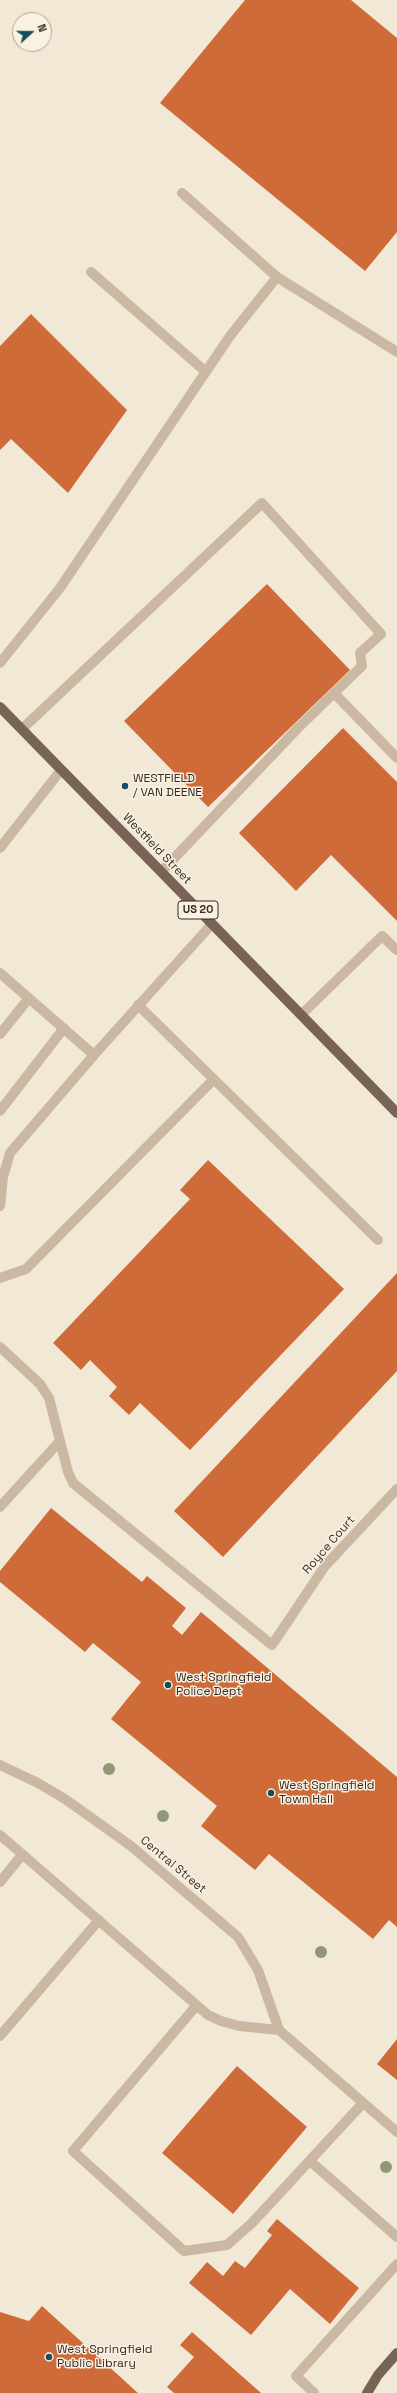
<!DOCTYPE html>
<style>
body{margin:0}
#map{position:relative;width:397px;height:2393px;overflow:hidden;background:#f2e8d6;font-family:"Space Grotesk",sans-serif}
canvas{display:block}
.north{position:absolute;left:12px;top:12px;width:40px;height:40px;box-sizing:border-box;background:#faf1e2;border:1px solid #aba296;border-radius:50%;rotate:69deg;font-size:11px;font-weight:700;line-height:16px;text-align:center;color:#352b25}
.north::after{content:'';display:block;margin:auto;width:14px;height:18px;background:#184e59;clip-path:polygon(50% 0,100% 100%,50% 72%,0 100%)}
</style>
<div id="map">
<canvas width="397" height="2393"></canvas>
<div class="north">N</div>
</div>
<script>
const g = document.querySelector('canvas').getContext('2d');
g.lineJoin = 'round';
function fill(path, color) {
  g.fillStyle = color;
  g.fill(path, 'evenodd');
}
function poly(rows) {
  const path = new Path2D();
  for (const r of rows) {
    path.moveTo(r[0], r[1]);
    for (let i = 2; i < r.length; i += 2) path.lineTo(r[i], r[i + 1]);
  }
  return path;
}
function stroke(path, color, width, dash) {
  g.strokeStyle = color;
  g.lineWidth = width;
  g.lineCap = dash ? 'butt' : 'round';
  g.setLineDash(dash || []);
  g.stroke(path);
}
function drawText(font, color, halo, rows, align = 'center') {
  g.font = font + ' "Space Grotesk",sans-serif';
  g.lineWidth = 3;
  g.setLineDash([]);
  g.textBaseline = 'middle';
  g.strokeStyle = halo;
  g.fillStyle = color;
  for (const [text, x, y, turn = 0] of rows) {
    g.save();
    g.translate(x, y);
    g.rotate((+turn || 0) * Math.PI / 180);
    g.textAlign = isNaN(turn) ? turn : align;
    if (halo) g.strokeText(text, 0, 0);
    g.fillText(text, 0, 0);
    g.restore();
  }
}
fill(poly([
 [245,0,351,0,397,38,397,232,365,271,160,103],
 [31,314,127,410,68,493,11,439,0,450,0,346],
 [267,584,350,670,208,807,124,721],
 [343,728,397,782,397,921,331,855,296,891,239,833],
 [208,1160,344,1289,190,1450,140,1403,129,1415,109,1396,117,1387,90,1360,81,1370,53,1343,190,1199,180,1190],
 [397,1273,397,1371,223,1557,174,1511],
 [51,1508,142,1582,147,1576,186,1608,172,1626,182,1635,201,1612,397,1777,397,1927,389,1920,373,1939,269,1854,255,1870,201,1826,217,1806,111,1719,141,1682,93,1643,85,1652,0,1582,0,1571],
 [397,2039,397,2080,377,2064],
 [237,2066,307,2127,233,2214,162,2153],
 [277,2219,359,2288,330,2324,290,2289,251,2335,189,2283,207,2262,223,2276,235,2261,245,2268,272,2235,267,2231],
 [42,2306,138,2393,0,2393,0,2312,29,2321],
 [192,2332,261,2393,174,2393,167,2387,194,2357,180,2345]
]), '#ce6b38');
stroke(poly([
 [182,193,277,277],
 [91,272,206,372],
 [0,663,60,588,230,336,277,277,397,352],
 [334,693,397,758],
 [22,729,262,503,381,634,360,653,362,666,298,728,161,872],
 [0,848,61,770],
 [0,973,94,1055],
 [138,1005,378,1240],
 [301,1015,382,936,397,950],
 [0,1034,29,998],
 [0,1111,64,1028],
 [0,1206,3,1177,10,1153,94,1055,212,924],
 [0,1278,26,1269,214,1079],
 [0,1347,40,1384,49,1398,68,1472,73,1483,272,1645,325,1566,397,1489],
 [0,1507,60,1441],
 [0,1765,38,1783,65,1799,131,1846,238,1937,258,1970,279,2030,397,2132],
 [0,1835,208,2015,221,2021,239,2026,279,2030],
 [0,1882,22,1855],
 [196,2006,73,2151,184,2251,227,2245,252,2223,363,2103],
 [0,2036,99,1920],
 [310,2161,397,2237],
 [314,2393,296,2376,397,2264]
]), '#cbb8a2', 10);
stroke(poly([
 [0,707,397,1113],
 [367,2393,378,2375,397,2353]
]), '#786455', 10);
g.fillStyle = '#909776';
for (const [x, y] of [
 [109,1769],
 [163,1816],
 [321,1952],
 [386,2167]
]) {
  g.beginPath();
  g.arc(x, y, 6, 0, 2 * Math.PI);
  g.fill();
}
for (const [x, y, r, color] of [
 [125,786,4,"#184e59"],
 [168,1685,4,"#184e59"],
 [271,1793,4,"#184e59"],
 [49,2357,4,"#184e59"]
]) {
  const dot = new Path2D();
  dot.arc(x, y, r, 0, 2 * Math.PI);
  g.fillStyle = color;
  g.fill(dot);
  stroke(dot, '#faf1e2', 1.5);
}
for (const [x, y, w] of [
 [198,910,40]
]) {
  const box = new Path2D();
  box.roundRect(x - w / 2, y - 9, w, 18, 3);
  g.fillStyle = '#faf1e2';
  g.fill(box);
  stroke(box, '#352b25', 1);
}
drawText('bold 11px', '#352b25', null, [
 ["US 20",198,910]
]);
drawText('12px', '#352b25', '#faf1e2', [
 ["WESTFIELD",133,779],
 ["/ VAN DEENE",133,793],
 ["West Springfield",176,1678],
 ["Police Dept",176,1692],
 ["West Springfield",279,1786],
 ["Town Hall",279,1800],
 ["West Springfield",57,2350],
 ["Public Library",57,2364]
], 'left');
drawText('12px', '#352b25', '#faf1e2', [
 ["Westfield Street",157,849,46],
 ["Royce Court",329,1545,-49],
 ["Central Street",173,1865,40]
]);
</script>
